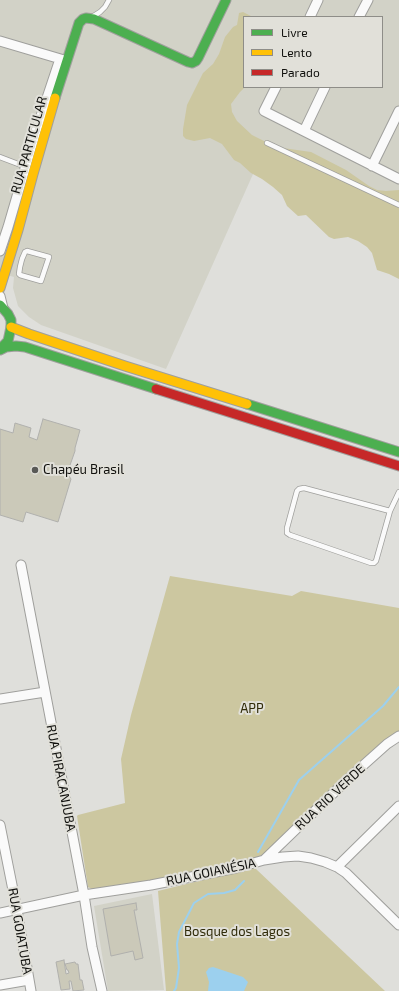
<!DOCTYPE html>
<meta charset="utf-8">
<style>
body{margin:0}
#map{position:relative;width:399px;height:991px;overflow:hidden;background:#dfdfdb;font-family:"Exo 2",sans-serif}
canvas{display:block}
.legend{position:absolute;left:243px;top:16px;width:140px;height:72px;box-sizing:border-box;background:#e1e0d9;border:1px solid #8e8d88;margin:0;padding:5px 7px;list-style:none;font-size:12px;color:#11110e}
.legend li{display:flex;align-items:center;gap:8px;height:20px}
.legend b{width:20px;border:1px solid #8e8d88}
</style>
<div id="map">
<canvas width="399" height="991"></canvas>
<ul class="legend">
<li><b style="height:5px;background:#4caf50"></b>Livre</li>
<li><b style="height:5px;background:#ffc107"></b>Lento</li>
<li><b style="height:5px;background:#c62828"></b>Parado</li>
</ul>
</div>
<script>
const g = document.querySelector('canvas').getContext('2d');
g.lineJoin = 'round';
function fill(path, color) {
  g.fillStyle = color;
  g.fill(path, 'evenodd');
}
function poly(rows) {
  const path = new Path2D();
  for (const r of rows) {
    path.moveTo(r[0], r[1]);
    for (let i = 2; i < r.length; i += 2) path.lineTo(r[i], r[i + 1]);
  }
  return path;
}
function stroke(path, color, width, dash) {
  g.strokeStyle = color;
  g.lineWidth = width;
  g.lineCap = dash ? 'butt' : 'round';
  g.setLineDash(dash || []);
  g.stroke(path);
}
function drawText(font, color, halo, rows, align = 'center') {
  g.font = font + ' "Exo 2",sans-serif';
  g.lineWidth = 4;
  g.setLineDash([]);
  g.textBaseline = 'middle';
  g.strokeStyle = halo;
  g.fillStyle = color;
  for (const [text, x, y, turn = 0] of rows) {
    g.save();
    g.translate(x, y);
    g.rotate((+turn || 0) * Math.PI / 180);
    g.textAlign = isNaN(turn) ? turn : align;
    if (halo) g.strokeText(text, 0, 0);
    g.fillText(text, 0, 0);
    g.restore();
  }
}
fill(poly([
 [0,0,399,0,399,208,266,145,166,369,41,325,29,317,18,306,13,288,14,277,0,273],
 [244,17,382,17,382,87,244,87],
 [152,894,164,990,108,991,94,906]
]), '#d2d2c7');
fill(poly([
 [243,12,253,17,244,17,244,87,245,87,240,92,231,104,232,112,237,121,252,135,276,147,311,152,346,170,369,186,377,190,386,191,399,190,399,279,389,274,377,270,372,253,367,247,358,241,348,237,334,239,329,237,306,215,298,216,287,206,282,195,273,187,262,179,251,173,240,163,234,160,222,144,210,138,194,141,186,139,183,136,183,129,187,105,203,73,213,64,219,54,225,37,233,27,237,25,239,13],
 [170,576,292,596,301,591,399,608,399,733,260,863,256,869,385,991,166,991,158,891,231,873,94,890,88,887,77,816,78,815,125,803,121,759,131,715]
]), '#ccc7a0');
fill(poly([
 [213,967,243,977,248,982,244,991,208,991,209,982,206,972,209,968]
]), '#9cd0ee');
stroke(poly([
 [258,852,299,780,383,706,399,687],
 [174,991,176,988,179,968,177,944,179,932,194,903,208,894,224,893,235,890,244,881]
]), '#9cd0ee', 2);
const building = poly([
 [43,419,80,430,75,448,75,451,69,468,71,471,69,476,71,479,58,522,26,512,23,522,0,515,0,429,13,433,15,423,31,428,29,437,37,440,43,419],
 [136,903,137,910,134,910,143,958,135,960,133,951,111,956,103,909,136,903],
 [64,960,66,974,69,973,68,970,67,970,65,964,75,962,76,964,78,964,80,980,82,980,84,990,73,991,71,981,69,981,70,989,61,990,56,962,64,960]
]);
fill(building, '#cbc9b9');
stroke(building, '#b0b0ad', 1);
const lane = poly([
 [92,17,100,12,105,7,109,0],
 [267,143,399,205],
 [0,157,26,167],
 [27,251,49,257,41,281,20,275,19,274,20,267,22,259,25,252,27,251],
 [390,511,376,561,374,563,371,563,290,535,287,533,287,528,297,491,299,489,304,488,390,511,399,492]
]);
const street = poly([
 [310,17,318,0],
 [359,17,368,0],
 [0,41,64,60],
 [276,87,264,111,399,179],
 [304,131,325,87],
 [372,166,399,111],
 [0,251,8,227,36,131,60,59],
 [0,296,3,308],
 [21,565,84,895,92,947,102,991],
 [0,699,45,692],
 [0,825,17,910,31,991],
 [264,860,349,778,387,744,399,736],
 [337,867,399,806],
 [0,913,84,895,151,885,236,868,264,860,283,857,298,856,311,858,325,862,337,867,346,873,399,925],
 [0,985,29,980]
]);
const fast = poly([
 [55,98,79,23,83,19,86,18,94,19,188,62,192,63,196,61,198,58,226,0],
 [0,305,8,314,11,320,11,327,8,341,0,349],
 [0,350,6,347,16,346,25,347,156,389],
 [247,404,399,452]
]);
const slow = poly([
 [0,288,18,230,33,174,55,98],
 [11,327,29,334,125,366,247,404]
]);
const jam = poly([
 [156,389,399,466]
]);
stroke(lane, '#9f9f9c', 6);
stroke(street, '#9f9f9c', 11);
stroke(fast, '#9f9f9c', 11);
stroke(slow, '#9f9f9c', 11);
stroke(jam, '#9f9f9c', 11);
stroke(lane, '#fafafa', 4.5);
stroke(street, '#fafafa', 9);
stroke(fast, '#4caf50', 9);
stroke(slow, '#ffc107', 9);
stroke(jam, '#c62828', 9);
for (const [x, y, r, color] of [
 [35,470,4,"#595956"]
]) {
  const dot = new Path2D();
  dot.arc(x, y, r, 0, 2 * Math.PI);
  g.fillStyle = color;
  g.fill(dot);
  stroke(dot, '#e1e0d9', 1.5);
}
drawText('13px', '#11110e', '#e1e0d9', [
 ["RUA PARTICULAR",29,145,-74],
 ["RUA PIRACANJUBA",61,778,79],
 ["RUA RIO VERDE",330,797,-43],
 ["RUA GOIANÉSIA",211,872,-12],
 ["RUA GOIATUBA",20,931,80]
]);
drawText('13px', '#11110e', '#e1e0d9', [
 ["Chapéu Brasil",43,470]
], 'left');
drawText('13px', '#302b09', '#e1e0d9', [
 ["APP",252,709],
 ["Bosque dos Lagos",237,932]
]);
</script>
